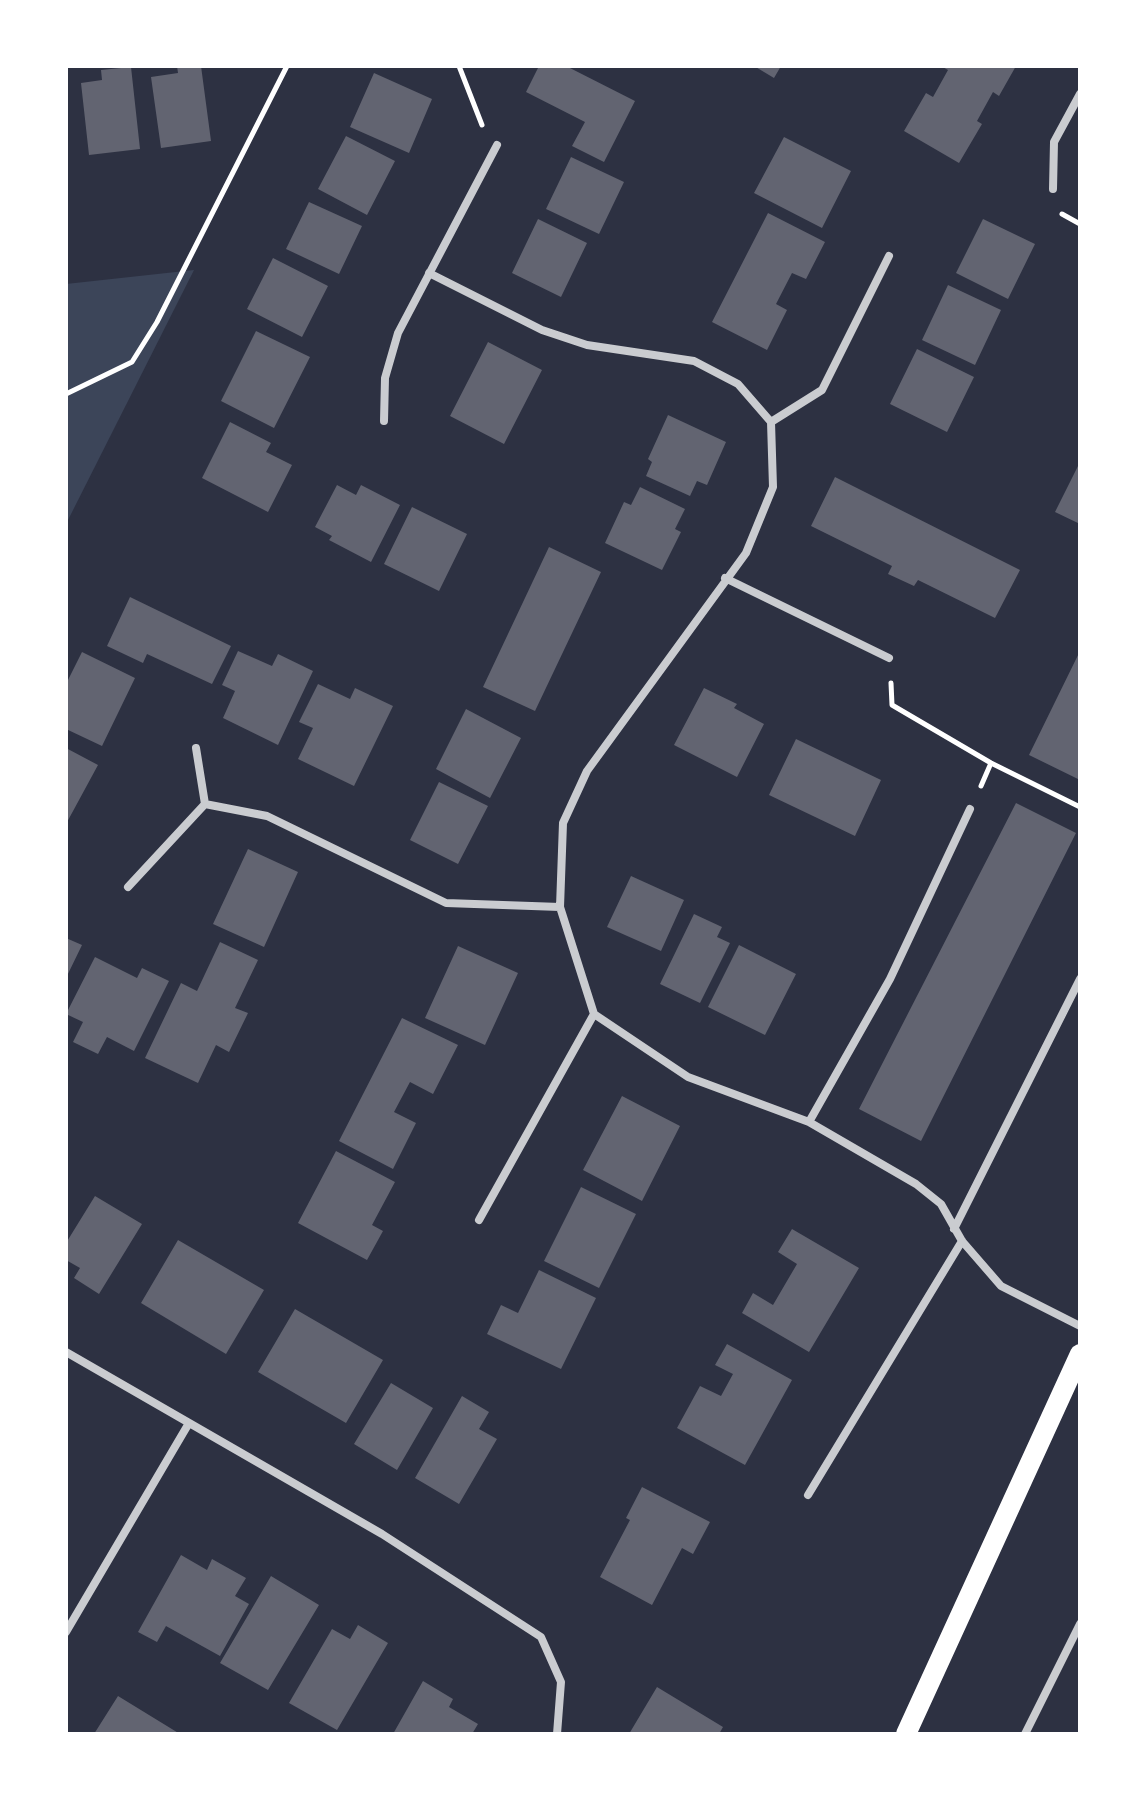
<!DOCTYPE html>
<style>
body{margin:0}
#map{position:relative;width:1146px;height:1800px;overflow:hidden;background:#2d3142;font-family:"Golos Text",sans-serif}
canvas{display:block}
.frame{position:absolute;inset:0;border:68px solid #fff;pointer-events:none}
</style>
<div id="map">
<canvas width="1146" height="1800"></canvas>
<div class="frame"></div>
</div>
<script>
const g = document.querySelector('canvas').getContext('2d');
g.lineJoin = 'round';
function fill(path, color) {
  g.fillStyle = color;
  g.fill(path, 'evenodd');
}
function poly(rows) {
  const path = new Path2D();
  for (const r of rows) {
    path.moveTo(r[0], r[1]);
    for (let i = 2; i < r.length; i += 2) path.lineTo(r[i], r[i + 1]);
  }
  return path;
}
function stroke(path, color, width, dash) {
  g.strokeStyle = color;
  g.lineWidth = width;
  g.lineCap = dash ? 'butt' : 'round';
  g.setLineDash(dash || []);
  g.stroke(path);
}
fill(poly([
 [194,270,66,524,66,284]
]), '#3c4559');
fill(poly([
 [177,66,201,66,211,141,161,148,151,77,178,73],
 [539,66,566,66,635,101,604,162,572,146,585,122,526,92],
 [754,66,781,66,774,78],
 [941,66,1016,66,999,96,993,92,977,121,982,124,959,163,904,131,926,93,933,97,948,70],
 [131,67,140,149,89,155,81,83,102,80,101,70],
 [374,73,432,99,409,153,350,127],
 [346,136,395,161,367,215,318,189],
 [784,137,851,171,822,228,754,193],
 [571,157,624,182,599,234,546,209],
 [309,202,362,226,339,274,286,249],
 [768,213,825,242,806,279,792,273,776,304,787,310,767,350,712,322],
 [538,219,587,243,561,297,512,273],
 [983,219,1035,244,1008,299,956,273],
 [273,258,328,286,302,337,247,309],
 [948,285,1001,310,975,365,922,340],
 [256,331,310,357,274,428,221,401],
 [488,342,542,370,504,444,450,416],
 [917,349,974,377,947,432,890,404],
 [668,415,726,442,707,485,697,481,690,496,646,476,652,462,648,459],
 [230,422,271,443,266,452,292,465,268,512,202,478],
 [1080,462,1080,524,1055,512],
 [835,477,1020,570,995,618,918,580,914,586,888,574,892,566,811,526],
 [337,485,356,495,361,485,400,505,371,562,329,540,332,536,315,527],
 [640,487,685,509,675,529,681,532,662,570,605,543,624,502,631,505],
 [412,507,467,534,439,591,384,564],
 [549,547,601,572,535,711,483,687],
 [130,597,231,646,212,684,147,654,143,663,107,646],
 [238,651,272,666,278,654,313,671,278,745,223,718,235,691,222,685],
 [1080,651,1080,780,1029,755],
 [82,652,135,678,102,746,66,729,66,684],
 [318,684,350,699,355,688,393,706,354,786,298,759,313,728,299,722],
 [704,688,737,704,734,708,764,724,737,777,674,745],
 [466,709,521,738,490,798,436,769],
 [796,739,881,780,855,836,769,795],
 [66,748,98,765,66,824],
 [439,782,488,806,458,864,410,840],
 [1016,803,1076,833,921,1141,859,1109],
 [248,849,298,872,264,947,213,924],
 [631,876,684,900,661,951,607,927],
 [694,914,722,927,717,937,730,943,700,1003,660,984],
 [66,938,82,945,66,978],
 [220,942,258,960,235,1008,248,1013,229,1052,216,1045,198,1083,145,1058,181,983,197,991],
 [739,945,796,974,765,1035,708,1007],
 [458,946,518,973,485,1045,425,1018],
 [95,957,137,978,142,968,169,981,134,1051,107,1037,98,1054,73,1042,83,1022,66,1014],
 [402,1018,458,1045,433,1094,410,1082,394,1112,416,1123,393,1169,339,1141],
 [622,1096,680,1126,642,1201,583,1170],
 [336,1151,395,1182,372,1225,383,1231,367,1260,298,1223],
 [581,1187,636,1214,599,1288,544,1261],
 [95,1196,142,1224,99,1294,74,1278,80,1268,66,1260,66,1243],
 [792,1229,859,1268,809,1352,742,1313,753,1293,773,1305,787,1281,797,1264,778,1252],
 [178,1240,264,1290,226,1354,141,1303],
 [539,1270,596,1298,561,1369,487,1334,501,1305,518,1313],
 [295,1309,383,1360,346,1423,258,1372],
 [727,1344,792,1380,745,1465,677,1428,700,1386,721,1396,733,1374,715,1365],
 [391,1383,433,1408,397,1470,354,1444],
 [462,1396,489,1412,479,1429,497,1439,459,1504,415,1478],
 [642,1487,710,1522,693,1554,682,1548,652,1605,600,1577,630,1520,626,1518],
 [181,1555,207,1570,212,1559,246,1578,235,1596,249,1604,220,1656,166,1626,157,1642,138,1632],
 [271,1576,319,1605,268,1690,220,1663],
 [358,1625,388,1643,337,1730,289,1703,332,1629,350,1639],
 [423,1681,453,1699,449,1707,478,1724,472,1734,393,1734],
 [657,1687,723,1727,719,1734,629,1734],
 [118,1696,180,1734,94,1734]
]), '#626471');
stroke(poly([
 [459,66,482,125],
 [1062,214,1080,224],
 [66,394,132,362,157,322,287,66],
 [891,683,892,705,991,763,1080,807],
 [981,786,991,763]
]), '#fff', 5);
stroke(poly([
 [1053,189,1054,142,1080,94],
 [889,256,822,390,771,422,773,487,746,553,587,771,563,823,560,907,594,1014,688,1077,809,1122,916,1184,941,1204,962,1241,1001,1286,1080,1326],
 [429,273,542,330,587,345,694,361,738,384,771,422],
 [384,421,385,378,398,333,497,145],
 [725,578,889,658],
 [196,748,205,804],
 [128,887,205,804,267,816,446,903,560,907],
 [809,1122,890,979,970,809],
 [479,1220,594,1014],
 [954,1229,1080,979],
 [66,1352,382,1534,541,1637,561,1682,557,1734],
 [808,1495,962,1241],
 [66,1632,189,1423],
 [1025,1734,1080,1624]
]), '#caccd0', 8);
stroke(poly([
 [906,1734,1080,1354]
]), '#fff', 20);
</script>
